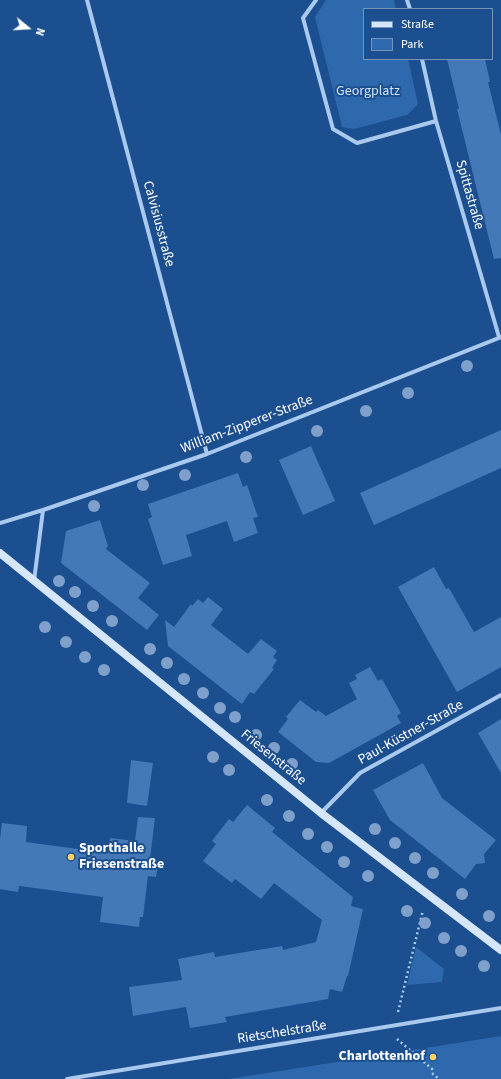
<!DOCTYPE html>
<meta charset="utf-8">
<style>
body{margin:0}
#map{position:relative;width:501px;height:1079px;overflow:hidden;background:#1b4f8f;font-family:"Source Sans 3",sans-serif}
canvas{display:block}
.legend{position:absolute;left:363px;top:8px;width:130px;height:52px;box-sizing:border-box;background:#1b4f8f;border:1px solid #7695bc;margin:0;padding:5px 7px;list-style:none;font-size:12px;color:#fff}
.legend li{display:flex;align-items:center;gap:8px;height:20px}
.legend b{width:20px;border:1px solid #7695bc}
.north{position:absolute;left:8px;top:8px;width:40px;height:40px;-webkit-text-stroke:3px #1b4f8f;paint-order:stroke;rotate:108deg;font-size:11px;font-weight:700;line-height:16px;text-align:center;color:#fff}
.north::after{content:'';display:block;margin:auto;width:14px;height:18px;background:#fff;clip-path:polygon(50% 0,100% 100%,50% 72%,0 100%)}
</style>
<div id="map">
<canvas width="501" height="1079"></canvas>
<ul class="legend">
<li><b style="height:5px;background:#d6e6fa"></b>Straße</li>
<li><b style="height:11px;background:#2e69ad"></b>Park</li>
</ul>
<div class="north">N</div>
</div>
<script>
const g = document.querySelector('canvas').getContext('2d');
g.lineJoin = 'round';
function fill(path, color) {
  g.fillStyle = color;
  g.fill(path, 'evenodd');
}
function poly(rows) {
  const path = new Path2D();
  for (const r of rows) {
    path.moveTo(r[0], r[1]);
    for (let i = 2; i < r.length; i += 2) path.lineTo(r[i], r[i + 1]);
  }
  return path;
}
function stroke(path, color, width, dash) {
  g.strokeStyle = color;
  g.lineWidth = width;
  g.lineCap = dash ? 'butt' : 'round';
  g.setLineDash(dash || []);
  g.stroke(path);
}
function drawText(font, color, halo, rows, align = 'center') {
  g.font = font + ' "Source Sans 3",sans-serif';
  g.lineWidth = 4;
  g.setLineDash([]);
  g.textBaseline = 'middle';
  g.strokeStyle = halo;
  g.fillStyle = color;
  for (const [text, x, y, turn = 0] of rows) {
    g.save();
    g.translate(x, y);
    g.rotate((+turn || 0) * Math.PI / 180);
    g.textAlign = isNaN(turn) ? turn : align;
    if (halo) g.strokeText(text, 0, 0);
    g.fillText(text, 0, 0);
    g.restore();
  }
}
fill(poly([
 [326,0,394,0,396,9,364,9,364,59,408,59,418,104,407,115,354,129,342,127,315,17],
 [416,947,444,969,442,982,407,985],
 [501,1036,501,1079,229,1079]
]), '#2e69ad');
fill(poly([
 [447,59,485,59,490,82,488,82,501,135,501,258,494,259,457,109,459,109],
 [501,430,501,468,374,525,360,493],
 [311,446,335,501,303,515,279,460],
 [238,473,243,487,247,485,258,517,253,518,258,533,234,542,227,521,186,535,192,556,163,565,148,519,152,517,148,504],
 [100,520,108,546,106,549,150,583,138,598,159,615,147,630,61,563,66,531],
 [434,567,446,589,449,588,474,632,501,617,501,667,457,692,398,587],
 [208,597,223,609,211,625,248,654,261,639,277,651,273,657,277,660,272,668,274,669,254,694,250,692,242,704,168,646,165,620,174,627,191,604,192,606,198,599,203,603],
 [370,667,378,681,382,679,401,713,397,716,401,723,329,763,316,762,278,732,288,719,286,717,300,700,316,712,318,710,326,716,357,699,349,683,357,679,355,675],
 [501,719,501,773,478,733],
 [131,760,153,763,147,806,127,803],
 [423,763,442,798,496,840,484,854,485,863,476,864,465,879,390,820,373,790],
 [247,805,275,828,272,832,353,897,351,906,363,909,348,976,347,976,342,992,330,989,328,999,225,1017,227,1022,190,1028,186,1007,133,1016,129,987,182,980,178,959,214,952,215,957,282,946,283,950,316,942,322,920,274,883,261,899,235,879,232,883,203,861,216,844,212,841,229,819,233,822],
 [138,817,155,818,150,859,159,860,156,877,148,876,143,917,140,917,139,927,100,922,103,897,19,886,18,892,0,889,0,839,2,823,27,826,26,842,108,853,110,838,135,841]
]), '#4478b7');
stroke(poly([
 [398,1012,423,910],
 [397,1039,432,1069,433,1074,439,1079]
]), '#a9c9ee', 2.5, [2, 3]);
stroke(poly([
 [87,0,207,454],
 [316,0,303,18,333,129,357,143,436,121],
 [407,0,410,9],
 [422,59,436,121,499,337],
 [0,523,43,510,207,454,501,337],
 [34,581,43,510],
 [321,813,360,773,501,695],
 [67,1079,501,1008]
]), '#a9c9ee', 4);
stroke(poly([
 [0,553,321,813,501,950]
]), '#d6e6fa', 8);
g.fillStyle = '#7ea0ca';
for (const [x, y] of [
 [467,366],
 [408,393],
 [366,411],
 [317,431],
 [246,457],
 [185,475],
 [143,485],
 [94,506],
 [59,581],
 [75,592],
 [93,606],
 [112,621],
 [45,627],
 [66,642],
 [150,649],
 [85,657],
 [167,663],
 [104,670],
 [184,679],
 [203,693],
 [220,708],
 [235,717],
 [256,735],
 [274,748],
 [213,757],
 [292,764],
 [229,770],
 [267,800],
 [289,816],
 [375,829],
 [308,834],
 [395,843],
 [327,847],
 [415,858],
 [344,862],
 [433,873],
 [368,876],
 [462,894],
 [407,911],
 [489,916],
 [425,923],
 [444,938],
 [461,951],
 [484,966]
]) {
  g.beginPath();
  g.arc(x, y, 6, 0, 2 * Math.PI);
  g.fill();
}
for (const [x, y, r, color] of [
 [71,857,4,"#ffd166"],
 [433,1057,4,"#ffd166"]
]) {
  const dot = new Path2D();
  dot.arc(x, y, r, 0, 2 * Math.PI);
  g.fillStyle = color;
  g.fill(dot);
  stroke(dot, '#1b4f8f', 1.5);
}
drawText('14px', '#cfe3fa', '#1b4f8f', [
 ["Georgplatz",368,92]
]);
drawText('14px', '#fff', '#1b4f8f', [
 ["Spittastraße",469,195,74],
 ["Calvisiusstraße",158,224,75],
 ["William-Zipperer-Straße",247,425,-21],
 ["Paul-Küstner-Straße",411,733,-29],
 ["Friesenstraße",273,758,39],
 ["Rietschelstraße",282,1033,-9]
]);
drawText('bold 14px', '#fff', '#1b4f8f', [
 ["Sporthalle",79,849],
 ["Friesenstraße",79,865],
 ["Charlottenhof",425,1057,"right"]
], 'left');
</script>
